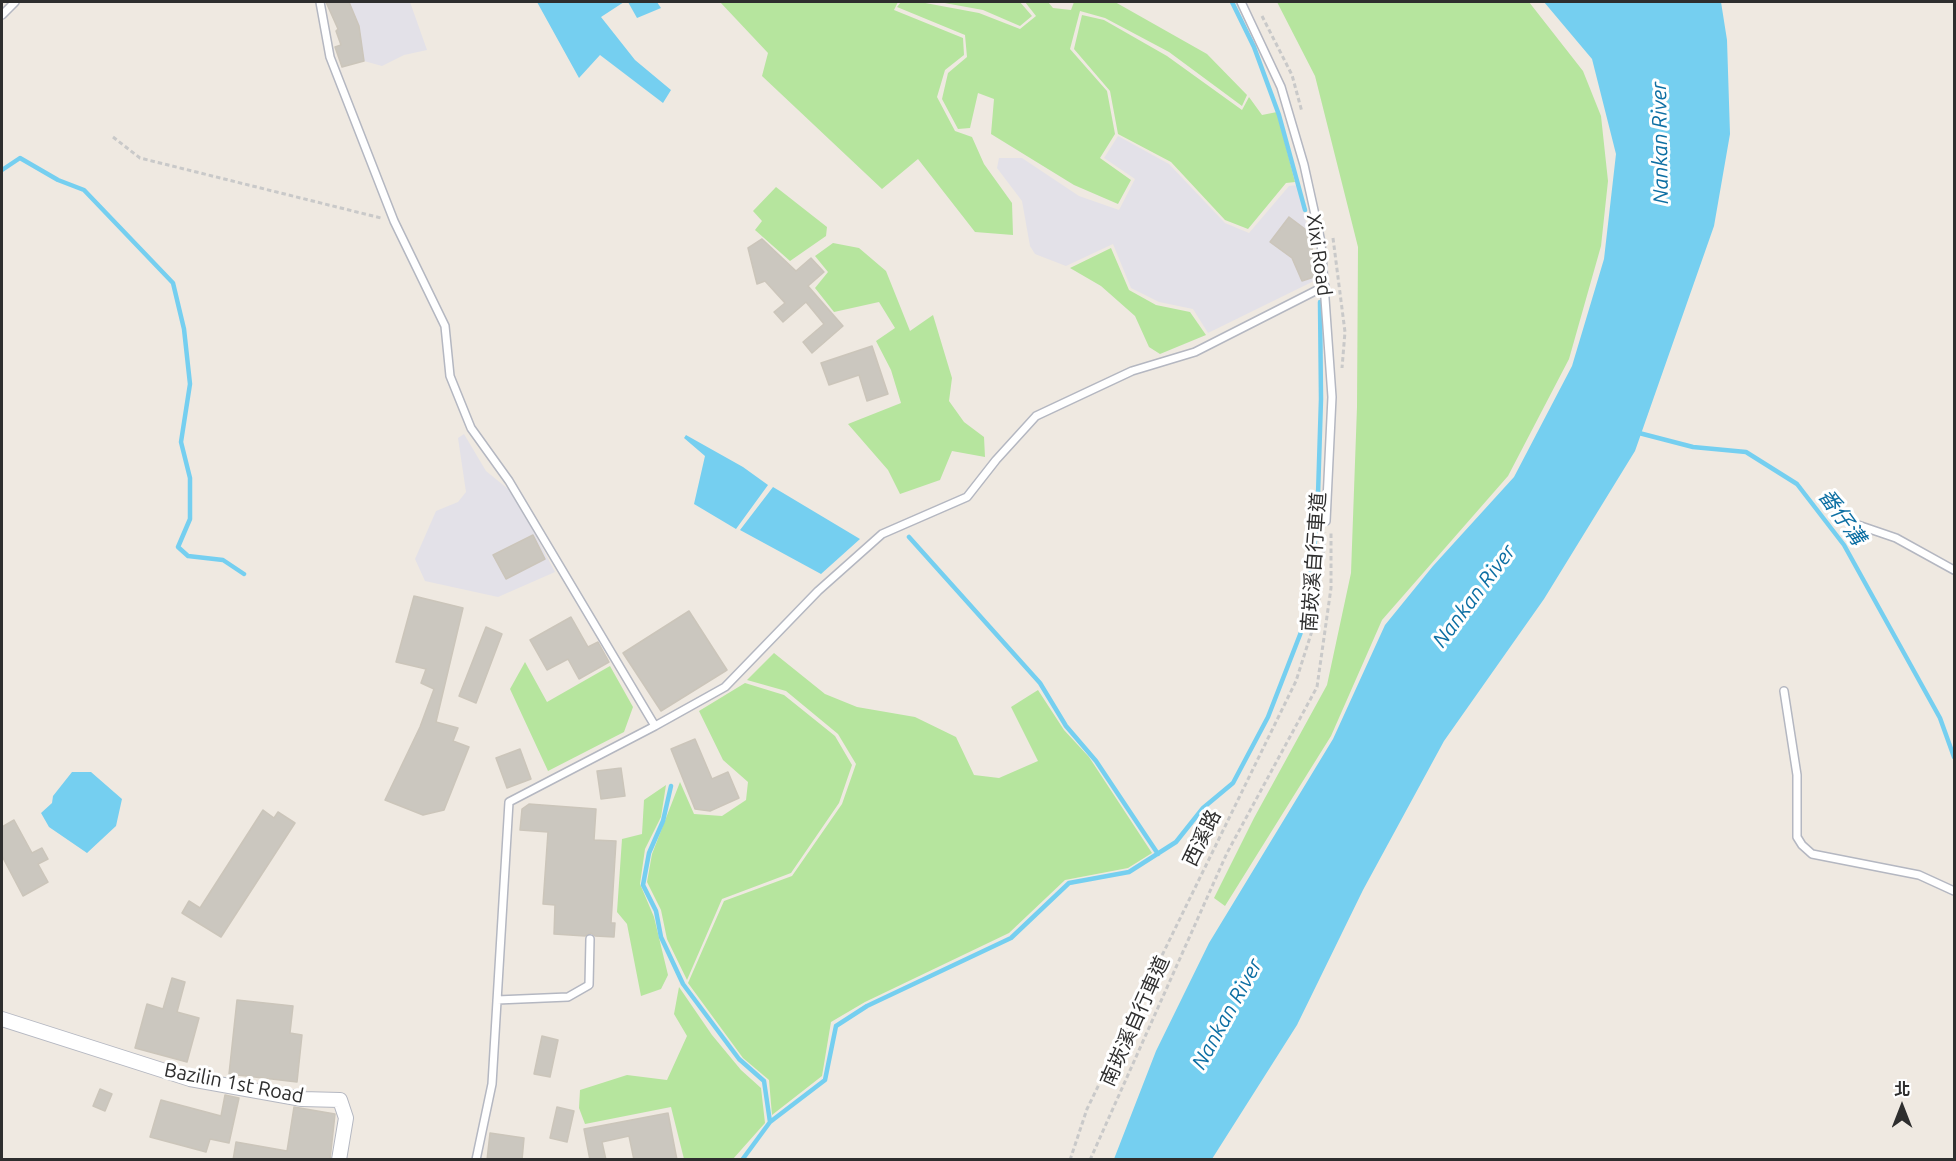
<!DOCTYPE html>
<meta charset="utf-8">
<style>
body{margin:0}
#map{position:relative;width:1956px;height:1161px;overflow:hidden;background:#efe9e1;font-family:Ubuntu,"Noto Sans TC",sans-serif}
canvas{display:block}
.frame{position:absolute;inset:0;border:3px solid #2e2e2e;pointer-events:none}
.north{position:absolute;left:1872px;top:1077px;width:60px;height:60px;-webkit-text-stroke:4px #fff;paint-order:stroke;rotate:0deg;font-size:16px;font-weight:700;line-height:24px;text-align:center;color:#2e2e2e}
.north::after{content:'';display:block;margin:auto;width:21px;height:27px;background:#2e2e2e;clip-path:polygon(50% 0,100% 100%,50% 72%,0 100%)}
</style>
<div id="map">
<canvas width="1956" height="1161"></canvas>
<div class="frame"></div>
<div class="north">北</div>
</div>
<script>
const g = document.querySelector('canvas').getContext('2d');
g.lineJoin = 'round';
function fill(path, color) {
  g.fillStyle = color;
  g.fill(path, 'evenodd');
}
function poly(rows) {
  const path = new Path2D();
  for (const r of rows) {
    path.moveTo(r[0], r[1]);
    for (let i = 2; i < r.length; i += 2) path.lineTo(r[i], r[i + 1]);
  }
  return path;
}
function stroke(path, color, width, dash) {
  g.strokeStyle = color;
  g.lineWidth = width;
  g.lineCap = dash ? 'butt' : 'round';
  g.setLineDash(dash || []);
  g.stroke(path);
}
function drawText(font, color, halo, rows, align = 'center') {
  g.font = font + ' Ubuntu,"Noto Sans TC",sans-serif';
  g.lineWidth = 6;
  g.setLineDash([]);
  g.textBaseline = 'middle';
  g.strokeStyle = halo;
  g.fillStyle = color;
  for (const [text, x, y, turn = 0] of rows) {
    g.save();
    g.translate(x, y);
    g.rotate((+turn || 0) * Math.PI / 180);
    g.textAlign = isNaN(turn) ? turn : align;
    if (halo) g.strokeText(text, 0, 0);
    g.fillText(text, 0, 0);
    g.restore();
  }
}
fill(poly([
 [349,2,410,2,427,50,404,55,382,66,364,61,359,26],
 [1118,136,1169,164,1225,223,1249,233,1289,186,1298,185,1318,279,1208,333,1193,309,1159,302,1131,288,1113,244,1066,266,1035,254,1030,246,1022,201,997,168,999,158,1022,158,1079,196,1119,210,1135,179,1104,158],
 [464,434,486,471,513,493,555,572,498,597,425,581,415,559,436,511,458,502,466,492,458,438]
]), '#e3e1e8');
fill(poly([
 [720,2,898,2,894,10,963,38,964,55,945,70,937,97,955,131,972,137,984,164,1012,203,1013,235,975,232,918,159,882,189,762,76,768,53],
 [901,2,920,2,979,13,1020,29,1036,16,1025,2,1048,2,1053,8,1071,10,1074,2,1115,2,1207,54,1247,95,1242,106,1169,52,1105,18,1080,11,1070,49,1107,91,1115,134,1100,158,1131,180,1118,204,1074,185,991,134,994,99,978,93,970,128,958,129,942,99,948,73,967,57,965,35,897,7],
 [939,2,1020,2,1032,16,1020,26,983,10],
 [1277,2,1529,2,1583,71,1601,116,1608,181,1601,246,1569,359,1508,476,1382,620,1331,736,1225,906,1214,898,1254,818,1327,685,1351,573,1357,407,1358,247,1315,76],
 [1082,15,1104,20,1167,56,1242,110,1249,97,1262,115,1277,112,1295,182,1286,183,1248,229,1225,220,1171,162,1118,134,1110,91,1074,49],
 [776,187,827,227,826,236,790,261,755,230,762,221,753,211],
 [833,243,859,248,886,271,910,331,933,315,952,378,949,401,964,422,984,437,985,457,952,451,940,480,900,494,888,470,848,424,901,403,891,370,876,341,895,328,879,302,834,312,815,288,828,272,815,256],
 [1111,248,1129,290,1156,305,1190,312,1206,335,1160,354,1149,347,1135,316,1101,286,1070,268],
 [774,653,825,694,857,707,915,717,956,737,974,775,999,778,1038,761,1011,707,1038,690,1064,730,1089,757,1152,853,1128,868,1065,880,1009,933,865,1002,831,1022,822,1076,772,1115,769,1080,743,1058,688,983,724,901,792,876,842,804,856,764,838,734,786,691,747,680],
 [525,662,547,702,610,666,633,707,624,732,548,771,510,689],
 [745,683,784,695,835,736,852,765,839,803,791,873,722,899,687,980,667,939,661,910,647,882,652,854,680,782,694,814,722,816,746,800,748,782,723,760,699,711],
 [666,785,661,817,645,849,640,884,654,917,668,975,661,989,641,996,627,924,617,912,622,839,642,834,644,800],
 [679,987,712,1035,741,1070,761,1088,765,1123,733,1159,684,1159,671,1107,585,1124,579,1108,580,1090,627,1075,667,1080,687,1036,674,1014]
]), '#b6e59e');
fill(poly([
 [537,2,624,2,601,17,635,60,671,90,663,103,600,55,579,78],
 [628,2,657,2,661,8,637,18],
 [1544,2,1721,2,1727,40,1730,134,1714,226,1635,451,1544,599,1444,741,1363,890,1297,1025,1212,1159,1114,1159,1156,1051,1209,943,1333,739,1385,625,1433,566,1514,477,1572,366,1604,259,1616,154,1592,59],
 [686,435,743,467,768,485,736,529,694,504,705,456,684,438],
 [773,487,860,539,821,574,740,530],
 [72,772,91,772,122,799,116,826,87,853,49,827,41,813,52,803,53,796]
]), '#75cff0');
stroke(poly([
 [1232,2,1254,47,1279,115,1305,210],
 [2,170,20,158,58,180,84,190,173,283,184,329,190,384,181,442,190,478,190,519,178,547,188,556,223,560,244,574],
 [1639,433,1693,447,1746,452,1797,484,1844,545,1940,718,1954,757],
 [909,537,1040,683,1066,726,1096,761,1158,854],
 [671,786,663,821,649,853,643,885,656,911,661,937,683,984,739,1059,764,1081,770,1122],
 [742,1160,770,1122,825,1080,836,1026,867,1006,1011,938,1069,883,1129,872,1176,842,1203,808,1233,783,1268,717,1303,627,1317,527,1321,399,1320,302]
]), '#75cff0', 4.5);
const building = poly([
 [326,2,349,2,359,26,364,61,342,67,335,47,341,45,336,31,338,29,326,2],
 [1289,217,1309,232,1317,276,1302,281,1292,258,1270,242,1289,217],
 [762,239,796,271,811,258,824,272,808,286,843,326,812,353,803,342,824,324,806,302,783,322,774,312,785,303,765,281,757,284,748,248,762,239],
 [872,346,888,394,867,401,859,375,829,385,821,363,872,346],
 [533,535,545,559,506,579,493,555,533,535],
 [414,596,463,608,436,722,458,728,453,741,469,747,444,810,423,815,385,800,420,727,434,689,421,683,426,669,396,662,414,596],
 [689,611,727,670,661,711,623,653,689,611],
 [571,617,588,647,598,642,609,662,579,679,568,659,547,670,530,640,571,617],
 [486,627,502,634,476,703,459,696,486,627],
 [695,739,712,779,728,772,739,798,710,811,695,809,671,749,695,739],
 [520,749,531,779,507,788,496,758,520,749],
 [621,768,625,796,601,799,597,771,621,768],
 [529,804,596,809,594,840,616,841,611,923,615,923,614,937,595,936,591,933,585,936,554,934,555,905,543,904,548,832,520,830,522,809,529,804],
 [263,810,274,818,278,812,295,823,221,937,182,913,189,901,200,908,263,810],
 [14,820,32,853,42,848,48,859,38,864,48,882,23,896,2,856,2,827,14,820],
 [172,978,185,982,177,1012,199,1018,187,1062,135,1048,147,1004,163,1009,172,978],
 [237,1000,293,1006,290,1033,302,1035,297,1082,229,1074,237,1000],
 [542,1036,558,1040,550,1077,534,1074,542,1036],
 [100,1089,112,1094,105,1111,93,1106,100,1089],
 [225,1095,239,1098,229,1143,210,1139,206,1152,150,1137,161,1100,221,1116,225,1095],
 [294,1107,335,1114,330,1160,233,1160,236,1142,287,1151,294,1107],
 [557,1107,574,1111,567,1142,550,1138,557,1107],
 [668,1113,677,1160,634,1160,629,1136,602,1142,606,1160,590,1160,584,1129,668,1113],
 [490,1133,524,1138,522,1160,487,1160,490,1133]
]);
fill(building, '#cbc7bf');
stroke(building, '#cbc5ba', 1.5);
const lane = poly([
 [320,2,330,57,394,221,445,326,450,376,471,428,509,481,655,726,509,802,492,1084,476,1160],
 [1241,2,1281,87,1304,165,1321,242,1332,397,1326,521],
 [2,15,15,2],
 [1855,524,1896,538,1954,570],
 [1784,691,1797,775,1797,837,1802,845,1812,854,1919,875,1954,891],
 [655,726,725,687,818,591,882,534,967,497,996,460,1036,416,1132,371,1195,352,1325,286],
 [497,1000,568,997,589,985,590,939]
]);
const street = poly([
 [2,1019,190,1079,302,1099,340,1100,346,1118,339,1160]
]);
stroke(lane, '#b4b7c1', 10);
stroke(street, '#b4b7c1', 16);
stroke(poly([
 [1262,16,1292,75,1302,112],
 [113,137,140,158,381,218],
 [1333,238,1345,332,1342,368],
 [1070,1160,1087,1109,1296,681,1318,612,1325,532],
 [1090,1160,1227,853,1317,687,1331,588,1331,531]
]), '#c9c9c9', 3, [4.5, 3]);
stroke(lane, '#fff', 7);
stroke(street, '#fff', 14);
drawText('20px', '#2e2e2e', '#fff', [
 ["Xixi Road",1319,255,82],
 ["南崁溪自行車道",1314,562,-86],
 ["西溪路",1202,838,-64],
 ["南崁溪自行車道",1135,1021,-66],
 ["Bazilin 1st Road",234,1083,11]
]);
drawText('italic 21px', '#0d6fa3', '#fff', [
 ["Nankan River",1660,143,-91],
 ["番仔溝",1842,517,54],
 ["Nankan River",1474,596,-53],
 ["Nankan River",1227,1014,-61]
]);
</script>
